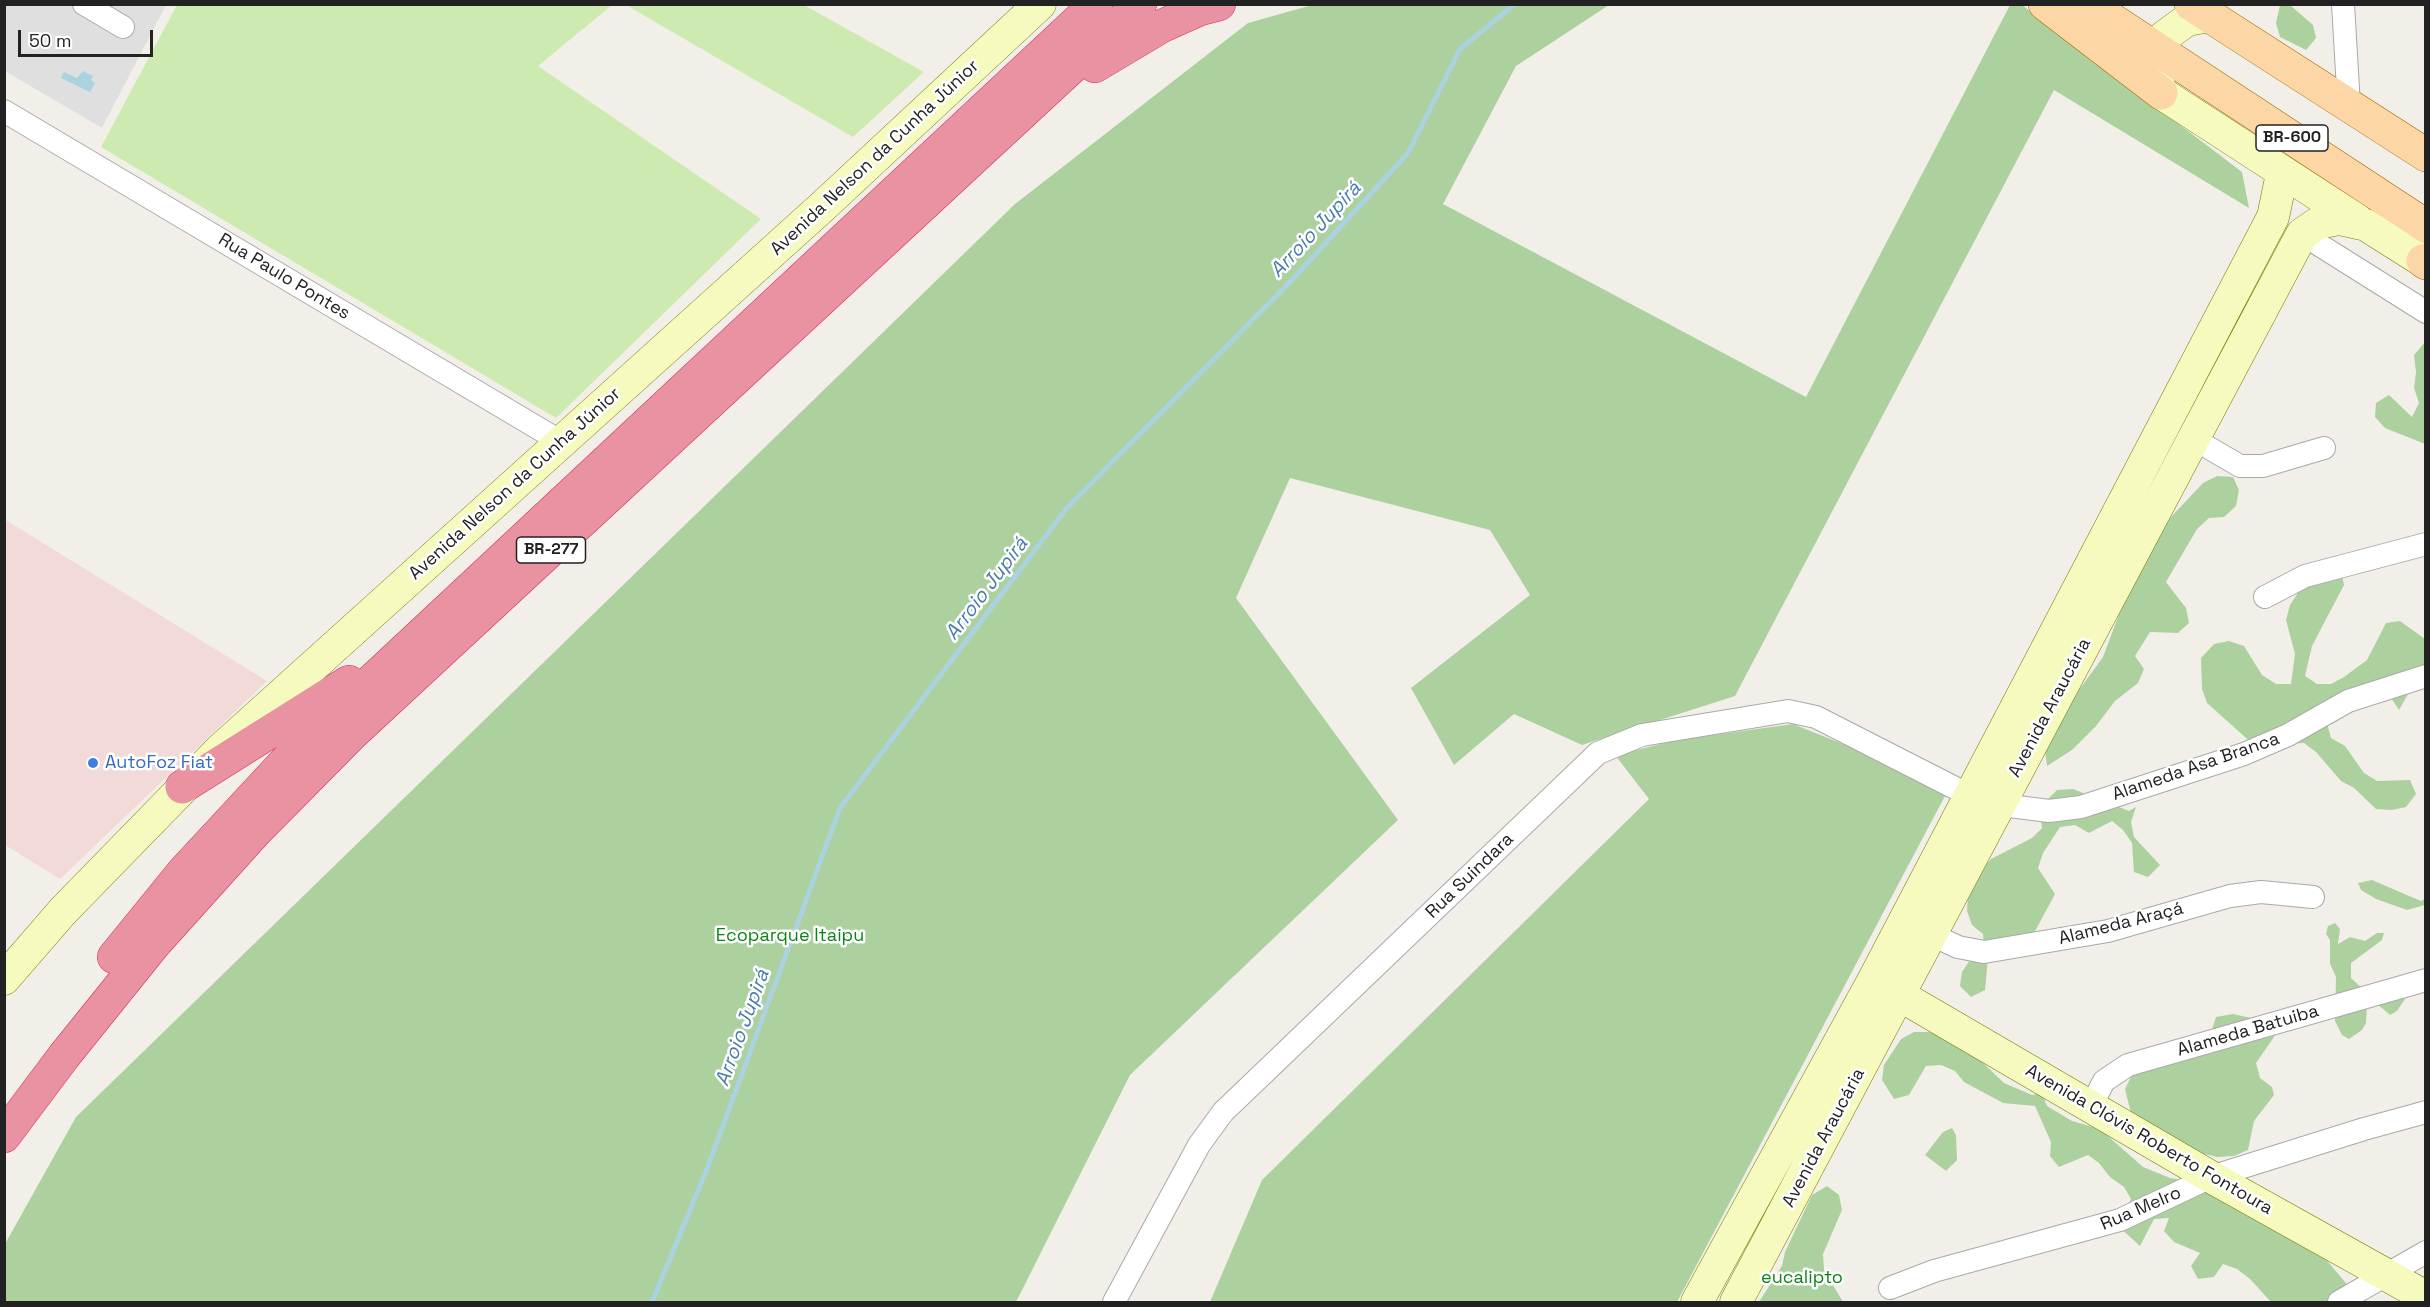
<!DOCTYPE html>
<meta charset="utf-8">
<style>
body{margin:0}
#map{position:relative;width:2430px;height:1307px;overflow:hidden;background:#f2efe9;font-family:"Space Grotesk",sans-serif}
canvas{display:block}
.frame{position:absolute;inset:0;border:6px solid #222;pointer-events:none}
.scale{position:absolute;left:18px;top:30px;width:135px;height:27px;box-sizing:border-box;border:3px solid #222;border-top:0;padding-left:8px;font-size:18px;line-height:21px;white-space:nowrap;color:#222;-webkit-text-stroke:4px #fff;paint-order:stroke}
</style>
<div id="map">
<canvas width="2430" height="1307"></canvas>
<div class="frame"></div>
<div class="scale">50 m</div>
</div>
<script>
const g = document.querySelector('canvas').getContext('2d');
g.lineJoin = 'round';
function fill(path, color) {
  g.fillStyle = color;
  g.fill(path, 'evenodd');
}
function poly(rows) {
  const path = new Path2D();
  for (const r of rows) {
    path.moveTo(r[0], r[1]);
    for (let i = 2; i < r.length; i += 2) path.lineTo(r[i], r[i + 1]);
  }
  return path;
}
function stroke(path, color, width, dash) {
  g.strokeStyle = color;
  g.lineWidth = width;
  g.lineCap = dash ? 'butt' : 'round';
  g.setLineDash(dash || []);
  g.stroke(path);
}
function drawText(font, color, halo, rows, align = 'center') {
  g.font = font + ' "Space Grotesk",sans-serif';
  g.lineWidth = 5;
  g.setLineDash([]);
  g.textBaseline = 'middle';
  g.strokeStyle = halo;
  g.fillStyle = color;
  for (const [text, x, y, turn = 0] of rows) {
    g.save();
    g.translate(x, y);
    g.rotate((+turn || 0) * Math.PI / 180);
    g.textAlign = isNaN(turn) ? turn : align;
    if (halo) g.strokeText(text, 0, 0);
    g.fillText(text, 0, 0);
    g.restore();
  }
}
fill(poly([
 [5,5,166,5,102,128,5,71]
]), '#e0dfdf');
fill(poly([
 [4,519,267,681,60,879,5,845]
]), '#f2dad9');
fill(poly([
 [177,5,612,5,538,66,761,219,556,418,101,147],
 [626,5,804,5,924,72,853,137]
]), '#cdebb0');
fill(poly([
 [1312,5,1609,5,1516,66,1443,204,1806,397,2010,5,2022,5,2242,172,2249,208,2054,90,1735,696,1582,745,1514,714,1454,765,1411,688,1530,595,1490,530,1290,478,1236,598,1398,820,1130,1075,1016,1302,5,1302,5,1244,76,1117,1015,204,1248,23],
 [2280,5,2290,5,2313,25,2316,38,2306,50,2280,37,2276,23],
 [2425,342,2425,444,2385,428,2375,417,2376,403,2389,395,2412,417,2419,403,2414,388,2416,372,2414,355],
 [2217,476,2233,477,2239,490,2236,506,2224,517,2209,518,2197,529,2166,582,2186,608,2189,623,2178,633,2150,632,2135,656,2144,669,2138,683,2115,701,2096,726,2072,750,2047,766,2045,751,2076,694,2103,657,2127,593,2161,533,2171,517,2203,483],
 [2341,570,2344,585,2312,646,2305,676,2317,684,2331,684,2344,677,2367,660,2386,623,2400,621,2425,639,2425,676,2416,680,2399,710,2391,698,2377,693,2327,723,2331,738,2345,746,2364,773,2377,781,2410,780,2416,794,2406,807,2392,810,2376,809,2354,788,2341,781,2316,752,2304,743,2254,745,2207,703,2202,689,2201,658,2214,644,2229,641,2244,646,2262,675,2276,684,2291,684,2295,654,2286,620,2290,605,2303,585],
 [1793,724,1848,746,1945,796,1677,1302,1210,1302,1262,1180,1649,799,1615,755,1678,740],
 [2073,789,2129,811,2136,807,2131,822,2134,837,2160,865,2148,877,2134,872,2132,843,2123,830,2112,821,2089,833,2075,825,2060,827,2043,853,2038,868,2055,894,2033,935,1988,958,1985,990,1971,997,1960,986,1962,972,1970,960,1984,950,1983,934,1972,925,1967,911,1968,896,1982,869,1991,859,2032,838,2042,828,2040,813,2047,800,2057,790],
 [2372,880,2421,901,2425,899,2425,905,2407,910,2376,899,2361,890,2358,883],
 [2335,923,2340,929,2338,944,2350,937,2365,941,2377,933,2384,933,2382,940,2351,963,2351,978,2363,989,2401,992,2405,999,2397,1011,2390,1015,2377,1004,2367,1007,2366,1023,2362,1030,2349,1039,2342,1035,2335,1021,2336,977,2330,964,2330,940,2326,934,2328,926],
 [2233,1014,2278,1024,2274,1037,2256,1063,2260,1078,2272,1087,2274,1095,2254,1121,2248,1150,2234,1156,2217,1157,2188,1150,2133,1121,2125,1089,2132,1075,2211,1033,2216,1017],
 [1914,1032,1929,1032,1942,1037,1981,1061,2004,1083,2032,1095,2042,1093,2047,1106,2072,1121,2100,1129,2143,1167,2170,1178,2199,1183,2318,1250,2362,1302,2271,1302,2250,1279,2237,1269,2223,1264,2214,1277,2198,1279,2191,1266,2200,1253,2174,1242,2164,1231,2169,1218,2154,1219,2140,1246,2118,1226,2131,1199,2124,1187,2110,1177,2099,1163,2088,1155,2059,1167,2050,1156,2051,1142,2035,1106,2003,1103,1964,1082,1955,1071,1941,1065,1926,1066,1909,1095,1894,1099,1882,1080,1884,1065,1901,1039],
 [1952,1128,1956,1135,1957,1160,1946,1171,1925,1155,1943,1132],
 [1827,1186,1839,1195,1842,1210,1823,1254,1824,1270,1843,1302,1759,1302,1782,1266,1785,1252,1812,1195]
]), '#add19e');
fill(poly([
 [83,71,93,76,91,80,95,83,90,92,61,78,64,72,77,78]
]), '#aad3df');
stroke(poly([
 [652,1302,707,1169,840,808,1066,509,1290,282,1408,153,1460,49,1515,4]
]), '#aad3df', 5);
const street = poly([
 [84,4,123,27],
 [2343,4,2349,106],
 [4,111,563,443],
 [2302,234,2426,312],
 [2192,438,2240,466,2263,466,2324,448],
 [2265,597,2305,576,2426,544],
 [1930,934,1958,947,1984,952,2108,931,2230,896,2261,892,2313,897],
 [2090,1108,2104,1081,2128,1065,2426,980],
 [1890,1288,1934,1271,2120,1220,2211,1177,2364,1129,2426,1112],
 [1114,1302,1199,1145,1223,1112,1598,753,1642,735,1788,711,1816,717,1959,790,1994,804,2049,811,2081,807,2244,754,2288,735,2348,701,2426,676],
 [2339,1302,2426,1252]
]);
const secondary = poly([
 [2209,16,2187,20,2165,36,2158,51,2156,74,2161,93,2357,220],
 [4,979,63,911,220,750,821,208,1040,4],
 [1882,985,2211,1177,2426,1297],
 [1697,1302,1873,981,2273,217,2282,174],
 [1736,1302,2302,234,2318,223,2339,219,2366,225,2423,261,2426,260]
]);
const primary = poly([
 [2045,4,2161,93],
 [2088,4,2426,226],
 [2191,4,2426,155],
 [2423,261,2426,263]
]);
const highway = poly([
 [1095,66,1162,26,1200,9,1219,4],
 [182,787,349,682],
 [114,957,184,871,288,759,1096,4],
 [4,1136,64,1056,155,943,255,832,352,734,1140,4]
]);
stroke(street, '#a9a9a9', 24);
stroke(secondary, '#707d05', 33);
stroke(primary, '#a06b00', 34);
stroke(highway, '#dc2a67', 34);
stroke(street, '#fff', 22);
stroke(secondary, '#f7fabf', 32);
stroke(primary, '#fcd6a4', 33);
stroke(highway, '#e892a2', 33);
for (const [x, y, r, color] of [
 [93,763,6,"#3f7fe0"]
]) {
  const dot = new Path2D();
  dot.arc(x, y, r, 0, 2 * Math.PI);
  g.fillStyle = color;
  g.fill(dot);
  stroke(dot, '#fff', 2);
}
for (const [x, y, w] of [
 [2292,138,72],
 [551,550,69]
]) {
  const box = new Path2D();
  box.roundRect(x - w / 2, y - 13, w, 26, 4.5);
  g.fillStyle = '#fff';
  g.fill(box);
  stroke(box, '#222', 1.5);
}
drawText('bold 16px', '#222', null, [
 ["BR-600",2292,138],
 ["BR-277",551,550]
]);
drawText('18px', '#222', '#fff', [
 ["Avenida Nelson da Cunha Júnior",875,158,-43],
 ["Rua Paulo Pontes",284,277,31],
 ["Avenida Nelson da Cunha Júnior",515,484,-42],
 ["Avenida Araucária",2050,708,-62],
 ["Alameda Asa Branca",2196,767,-19],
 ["Rua Suindara",1470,876,-44],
 ["Alameda Araçá",2121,924,-14],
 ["Alameda Batuiba",2248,1031,-16],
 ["Avenida Araucária",1824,1138,-62],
 ["Avenida Clóvis Roberto Fontoura",2149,1140,30],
 ["Rua Melro",2141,1209,-23]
]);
drawText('18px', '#366cbe', '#fff', [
 ["AutoFoz Fiat",105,763]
], 'left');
drawText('18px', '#0c8416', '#fff', [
 ["Ecoparque Itaipu",790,936],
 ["eucalipto",1802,1278]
]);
drawText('italic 20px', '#4a7aab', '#fff', [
 ["Arroio Jupirá",1316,230,-47],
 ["Arroio Jupirá",987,589,-53],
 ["Arroio Jupirá",743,1028,-70]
]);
</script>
